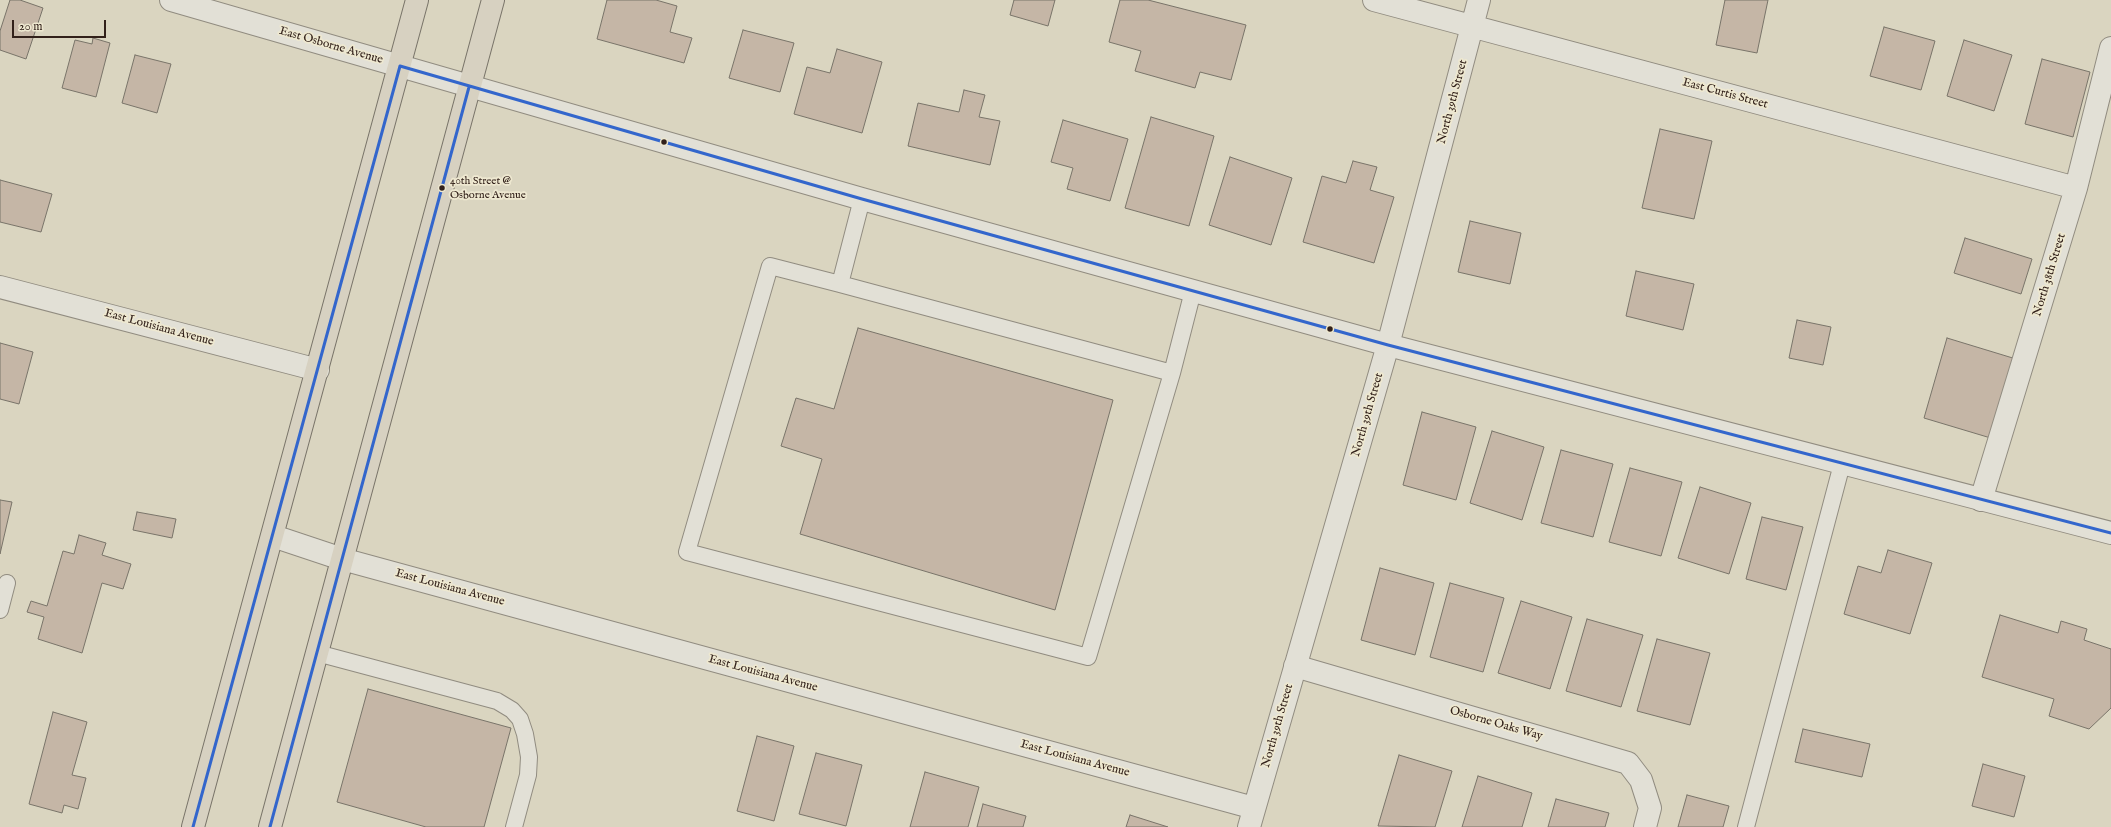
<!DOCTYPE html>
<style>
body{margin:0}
#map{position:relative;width:2111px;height:827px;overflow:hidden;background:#dad5c0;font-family:"IM FELL English",serif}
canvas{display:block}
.scale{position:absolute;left:12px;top:20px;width:94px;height:18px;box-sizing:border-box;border:2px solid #32211a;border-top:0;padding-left:5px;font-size:12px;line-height:14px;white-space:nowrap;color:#32211a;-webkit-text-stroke:3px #eee8d0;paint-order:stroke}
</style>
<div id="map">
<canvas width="2111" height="827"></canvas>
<div class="scale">20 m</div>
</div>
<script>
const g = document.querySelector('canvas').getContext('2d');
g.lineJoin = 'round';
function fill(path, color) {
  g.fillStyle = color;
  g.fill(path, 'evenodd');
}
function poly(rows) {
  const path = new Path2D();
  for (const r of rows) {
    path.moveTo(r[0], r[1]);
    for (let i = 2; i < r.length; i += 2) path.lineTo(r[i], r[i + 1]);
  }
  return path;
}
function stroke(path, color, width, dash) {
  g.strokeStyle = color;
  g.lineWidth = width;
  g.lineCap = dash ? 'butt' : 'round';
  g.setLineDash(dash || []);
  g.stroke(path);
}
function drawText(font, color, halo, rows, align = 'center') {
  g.font = font + ' "IM FELL English",serif';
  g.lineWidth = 3.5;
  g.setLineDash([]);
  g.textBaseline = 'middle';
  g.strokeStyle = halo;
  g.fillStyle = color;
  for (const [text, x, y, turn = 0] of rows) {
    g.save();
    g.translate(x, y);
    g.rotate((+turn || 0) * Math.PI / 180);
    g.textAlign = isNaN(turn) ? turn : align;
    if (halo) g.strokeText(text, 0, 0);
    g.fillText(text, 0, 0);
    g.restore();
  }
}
const building = poly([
 [10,0,20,0,43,8,26,59,0,50,0,31,10,0],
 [607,0,656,0,677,6,670,32,692,38,684,63,597,39,607,0],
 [1014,0,1055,0,1048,26,1010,15,1014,0],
 [1120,0,1148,0,1246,25,1231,80,1200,72,1195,88,1135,71,1141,51,1109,42,1120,0],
 [1725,0,1768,0,1757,53,1716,45,1725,0],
 [1884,27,1935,41,1921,90,1870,76,1884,27],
 [743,30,794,43,780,92,729,78,743,30],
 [93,38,110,43,96,97,62,88,75,40,92,44,93,38],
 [1964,40,2012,55,1994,111,1947,96,1964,40],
 [837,49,882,62,862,133,794,114,807,67,830,73,837,49],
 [135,55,171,64,157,113,122,103,135,55],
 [2042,59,2090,72,2073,137,2025,124,2042,59],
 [964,90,985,95,979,117,1000,121,990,165,908,146,918,103,959,112,964,90],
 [1151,117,1214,136,1189,226,1125,208,1151,117],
 [1063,120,1128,139,1110,201,1067,189,1073,168,1051,162,1063,120],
 [1660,129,1712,141,1694,219,1642,208,1660,129],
 [1230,157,1292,178,1271,245,1209,225,1230,157],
 [1353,161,1377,167,1370,190,1394,197,1374,263,1303,242,1322,176,1346,183,1353,161],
 [0,180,52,194,41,232,0,222,0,180],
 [1470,221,1521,233,1510,284,1458,272,1470,221],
 [1965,238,2032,259,2021,294,1954,273,1965,238],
 [1636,271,1694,284,1683,330,1626,316,1636,271],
 [1797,320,1831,327,1823,365,1789,358,1797,320],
 [858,328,1113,400,1055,610,800,534,822,459,781,446,796,398,834,409,858,328],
 [1947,338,2016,359,1994,439,1924,418,1947,338],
 [0,343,33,352,19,404,0,399,0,343],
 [1422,412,1476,427,1456,500,1403,485,1422,412],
 [1492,431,1544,447,1522,520,1470,503,1492,431],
 [1561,450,1613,464,1593,537,1541,523,1561,450],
 [1630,468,1682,482,1661,556,1609,542,1630,468],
 [1700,487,1751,503,1729,574,1678,558,1700,487],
 [0,500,12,502,0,554,0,500],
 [137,512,176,519,172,538,133,530,137,512],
 [1762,517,1803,527,1786,590,1746,579,1762,517],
 [79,535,106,543,102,555,131,564,123,589,102,583,82,653,38,639,44,617,27,612,31,601,47,606,63,551,74,554,79,535],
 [1888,550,1932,563,1910,634,1844,614,1858,566,1881,573,1888,550],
 [1380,568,1434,583,1415,655,1361,640,1380,568],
 [1450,583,1504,598,1483,672,1430,657,1450,583],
 [1521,601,1572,617,1550,689,1498,673,1521,601],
 [2000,615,2058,633,2061,621,2087,629,2084,640,2111,649,2111,708,2089,729,2049,716,2054,699,1982,677,2000,615],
 [1587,619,1643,635,1621,707,1566,691,1587,619],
 [1657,639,1710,653,1690,725,1637,711,1657,639],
 [368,689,511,728,484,827,426,827,337,802,368,689],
 [53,712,87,722,72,775,86,778,78,809,64,805,62,813,29,804,53,712],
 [1803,729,1870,744,1862,777,1795,762,1803,729],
 [757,736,794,746,774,821,737,811,757,736],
 [816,753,862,765,846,826,799,814,816,753],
 [1399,755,1452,771,1435,827,1378,826,1399,755],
 [1983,764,2025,776,2014,817,1972,806,1983,764],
 [925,772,979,787,968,827,910,827,925,772],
 [1478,776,1532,793,1522,827,1462,827,1478,776],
 [1687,795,1729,806,1723,827,1678,827,1687,795],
 [1556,799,1609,813,1605,827,1548,827,1556,799],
 [983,804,1026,816,1023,827,977,827,983,804],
 [1130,815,1168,827,1126,827,1130,815]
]);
fill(building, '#c5b6a6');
stroke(building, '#797469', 1);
const service = poly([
 [862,199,840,284,1172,373,1193,291],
 [840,284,770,266,687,552,1088,657,1172,373],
 [0,610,7,583],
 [317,653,497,701,512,710,520,719,525,734,529,757,528,775,514,827],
 [1746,827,1842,464]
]);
const minor = poly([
 [171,0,400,66],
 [1374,0,2076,188],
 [0,287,318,370],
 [1981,500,2076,188,2111,48],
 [273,536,342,559,1254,808],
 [1295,666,1628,763,1641,780,1650,808,1645,827],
 [1249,827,1388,345,1479,0]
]);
const tertiary = poly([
 [400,66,862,199,1388,345,2111,533]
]);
const primary = poly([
 [193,827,417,0],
 [270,827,493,0]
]);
stroke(service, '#918c80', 18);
stroke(minor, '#918c80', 24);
stroke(tertiary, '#918c80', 24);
stroke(primary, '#797469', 24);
stroke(service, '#e2e0d6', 16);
stroke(minor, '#e2e0d6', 22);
stroke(tertiary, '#e2e0d6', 22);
stroke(primary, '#d7d1c1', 22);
stroke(poly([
 [193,827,400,66,862,199,1388,345,2111,533],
 [270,827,469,87]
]), '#36c', 3);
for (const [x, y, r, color] of [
 [664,142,3.5,"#32211a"],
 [442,188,3.5,"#32211a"],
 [1330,329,3.5,"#32211a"]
]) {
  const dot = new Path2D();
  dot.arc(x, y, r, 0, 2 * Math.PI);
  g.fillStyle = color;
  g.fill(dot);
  stroke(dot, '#eee8d0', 1.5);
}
drawText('11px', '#32211a', '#eee8d0', [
 ["40th Street @",450,182],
 ["Osborne Avenue",450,196]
], 'left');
drawText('12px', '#32211a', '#eee8d0', [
 ["East Osborne Avenue",331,46,16],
 ["East Curtis Street",1725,94,15],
 ["North 39th Street",1453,102,-75],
 ["North 38th Street",2050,275,-73],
 ["East Louisiana Avenue",159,328,15],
 ["North 39th Street",1368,415,-74],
 ["East Louisiana Avenue",450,588,15],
 ["East Louisiana Avenue",763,674,15],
 ["Osborne Oaks Way",1496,724,16],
 ["North 39th Street",1278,726,-74],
 ["East Louisiana Avenue",1075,759,15]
]);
</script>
